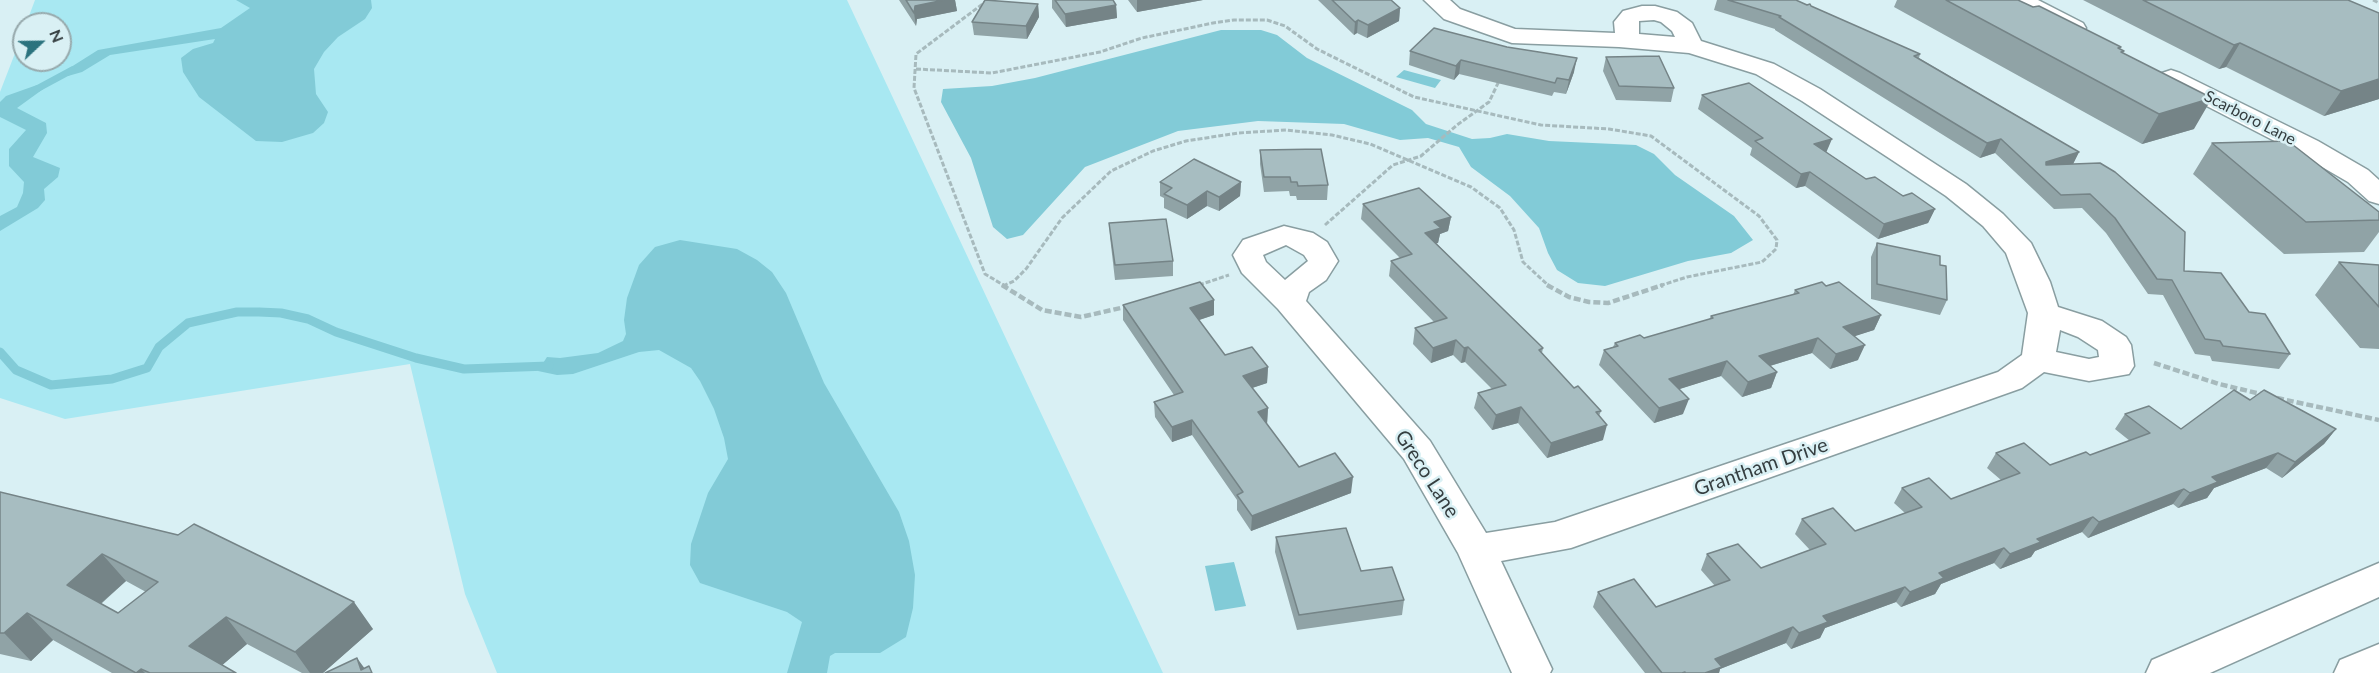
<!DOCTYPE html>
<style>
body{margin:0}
#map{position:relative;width:2379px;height:673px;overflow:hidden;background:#d9f0f4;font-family:Lato,sans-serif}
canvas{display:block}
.north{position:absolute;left:12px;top:12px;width:60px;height:60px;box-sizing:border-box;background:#d9f0f4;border:2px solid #97a9ac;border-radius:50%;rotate:68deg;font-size:16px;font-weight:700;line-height:24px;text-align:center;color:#353e40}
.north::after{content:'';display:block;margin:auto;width:21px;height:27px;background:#2b737e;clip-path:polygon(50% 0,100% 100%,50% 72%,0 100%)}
</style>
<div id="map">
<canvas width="2379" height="673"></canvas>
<div class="north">N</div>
</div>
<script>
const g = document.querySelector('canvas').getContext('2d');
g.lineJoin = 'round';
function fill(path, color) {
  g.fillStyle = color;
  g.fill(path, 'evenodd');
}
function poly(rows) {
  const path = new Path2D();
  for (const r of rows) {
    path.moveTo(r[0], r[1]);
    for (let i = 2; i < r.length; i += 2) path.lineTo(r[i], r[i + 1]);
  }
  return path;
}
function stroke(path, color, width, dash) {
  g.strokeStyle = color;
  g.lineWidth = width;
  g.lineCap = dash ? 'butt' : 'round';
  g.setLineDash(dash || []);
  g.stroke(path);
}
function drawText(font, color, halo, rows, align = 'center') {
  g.font = font + ' Lato,sans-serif';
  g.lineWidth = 5;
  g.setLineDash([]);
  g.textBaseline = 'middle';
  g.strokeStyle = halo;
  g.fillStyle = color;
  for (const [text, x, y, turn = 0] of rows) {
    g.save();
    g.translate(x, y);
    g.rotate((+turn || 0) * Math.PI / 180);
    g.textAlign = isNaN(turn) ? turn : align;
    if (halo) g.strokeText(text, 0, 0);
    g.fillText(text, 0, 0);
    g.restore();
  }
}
fill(poly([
 [35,0,847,0,1163,673,497,673,465,594,410,364,65,419,0,398,0,92,24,30,24,60,60,60,60,24,26,24]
]), '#a8e8f2');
fill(poly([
 [236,0,371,0,372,8,365,19,338,37,324,52,314,69,316,94,328,112,324,123,313,133,282,142,256,141,199,97,183,72,181,58,193,49,213,43,215,39,110,55,82,72,68,76,60,74,98,50,221,28,250,8],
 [1221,30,1261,30,1277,35,1307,58,1412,110,1426,124,1472,139,1490,138,1507,134,1549,141,1636,145,1654,154,1675,175,1734,216,1753,240,1731,253,1688,261,1605,286,1578,283,1557,270,1548,253,1539,228,1510,196,1471,167,1459,147,1428,138,1400,140,1344,124,1258,121,1178,131,1085,167,1023,235,1007,239,993,227,971,158,941,102,943,89,992,86,1035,78],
 [1404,70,1441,80,1435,88,1396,77],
 [37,85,46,87,17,108,46,123,47,133,33,157,60,168,58,177,44,189,45,200,38,208,0,231,0,216,17,207,23,193,24,182,9,166,9,149,26,130,0,117,0,102,6,96],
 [680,240,737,249,757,260,772,272,786,293,824,383,899,512,909,541,915,575,913,608,906,637,880,653,835,653,830,656,827,673,787,673,802,622,787,612,700,583,690,565,691,544,708,493,728,459,724,438,714,409,700,381,691,368,659,350,639,352,573,374,557,375,538,371,547,357,560,358,598,353,623,341,626,334,624,320,627,298,639,265,655,247],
 [1234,562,1246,606,1215,611,1205,566]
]), '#82cbd7');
stroke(poly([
 [33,91,72,70]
]), '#82cbd7', 7);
stroke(poly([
 [0,352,16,370,51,385,112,379,147,368,159,347,188,323,237,312,259,312,281,313,308,319,336,332,416,358,464,369,549,366]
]), '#82cbd7', 9);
const minor = poly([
 [1424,0,1450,0,1460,9,1515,29,1615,33,1614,22,1623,11,1642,6,1655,6,1677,12,1692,23,1701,41,1774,64,1820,89,1966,184,2003,214,2031,243,2050,282,2058,307,2102,321,2126,337,2131,345,2134,366,2129,374,2089,381,2044,372,2022,388,1571,548,1501,561,1552,669,1550,673,1512,673,1458,553,1404,459,1278,309,1242,273,1233,255,1243,240,1284,226,1313,233,1327,242,1338,261,1326,280,1309,292,1306,301,1430,441,1486,533,1555,522,1998,372,2022,355,2028,313,2006,253,1983,226,1946,196,1892,160,1802,101,1756,74,1689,53,1619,47,1512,43,1444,19,1424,0],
 [1654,20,1661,22,1672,31,1675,37,1639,34,1639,21,1654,20],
 [1286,245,1304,255,1308,261,1285,280,1266,262,1263,255,1286,245],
 [2060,330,2078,337,2098,350,2099,357,2089,359,2056,352,2060,330],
 [2008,0,2038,0,2083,23,2086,28,2083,33,2074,35,2065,33,2012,5,2008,0],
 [2171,70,2180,73,2318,141,2368,170,2379,180,2379,204,2369,201,2348,182,2298,153,2162,83,2158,78,2162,73,2171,70]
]);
const major = poly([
 [2379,563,2379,597,2210,673,2146,673,2152,660,2379,563],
 [2379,644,2379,673,2334,673,2340,660,2379,644]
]);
stroke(minor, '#899ea1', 3);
stroke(major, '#899ea1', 3);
stroke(poly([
 [988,0,916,54,914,88,985,274,1005,286],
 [2373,0,2379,3],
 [916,69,992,73,1100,52,1142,38,1213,23,1234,20,1267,20,1285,26,1317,49,1414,97,1541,125,1609,129,1651,136,1759,216,1777,240,1776,249,1762,262,1687,277,1659,286],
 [1325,225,1393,165,1421,156,1457,125,1489,102,1500,79],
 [1199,285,1229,275],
 [1003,286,1014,281,1026,269,1062,218,1111,171,1153,151,1186,141,1238,133,1286,130,1332,135,1370,144,1471,187,1500,208,1514,230,1523,262,1549,286]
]), '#a7babd', 3, [5, 2]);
stroke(poly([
 [1002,285,1042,310,1081,317,1125,307],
 [1547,285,1569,297,1589,302,1608,303,1663,285],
 [1003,286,1005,285],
 [2154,363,2219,384,2261,394],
 [2277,398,2379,420]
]), '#a7babd', 4.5, [7, 3]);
fill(minor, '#fff');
fill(major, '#fff');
fill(poly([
 [899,0,955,0,957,11,917,19,916,26],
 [1052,0,1113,0,1116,5,1117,18,1066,27,1052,8],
 [1128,0,1203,0,1137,12],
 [1318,0,1391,0,1400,8,1399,21,1367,38,1357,33,1354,35],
 [1717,0,1796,0,1920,54,1919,58,2079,152,2073,164,2184,271,2249,312,2290,354,2279,369,2212,361,2210,356,2195,354,2163,295,2148,294,2106,233,2082,208,2054,209,1995,153,1980,158,1775,30,1775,29,1714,10],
 [1897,0,2018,0,2121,47,2120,49,2124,51,2123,53,2194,129,2142,144,1894,7],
 [2083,0,2348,0,2379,99,2324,116,2226,67,2219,69],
 [1038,4,1039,17,1027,39,974,35,972,22],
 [1410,51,1574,72,1566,94,1554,92,1552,96,1459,74,1454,80,1409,65],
 [1606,57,1674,88,1671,102,1616,100,1603,71],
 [1702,95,1826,152,1866,179,1935,209,1928,223,1878,239,1805,186,1796,188,1750,155,1752,148,1698,109],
 [2212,143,2379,212,2379,232,2364,252,2284,254,2193,174],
 [1260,150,1328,185,1327,200,1297,200,1296,196,1290,196,1289,191,1264,192,1260,164],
 [1160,182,1241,182,1240,196,1219,211,1207,206,1187,219,1164,208,1164,198,1160,196],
 [1363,204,1451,217,1448,231,1440,234,1438,243,1436,243,1543,348,1542,353,1574,388,1601,411,1599,416,1603,440,1547,458,1518,423,1492,430,1474,408,1478,393,1492,389,1465,362,1461,363,1453,355,1431,363,1413,344,1415,328,1434,322,1389,276,1391,261,1400,258,1361,219],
 [1109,223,1173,261,1173,276,1115,280,1110,237],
 [1877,243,1940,265,1947,300,1940,315,1871,299,1871,257],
 [2339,262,2379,265,2379,349,2360,348,2315,295],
 [1826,286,1881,315,1874,330,1854,336,1858,360,1830,369,1812,353,1770,366,1777,372,1771,388,1742,397,1721,376,1679,389,1683,414,1654,423,1599,365,1604,350,1613,347,1615,343,1644,338,1709,320,1711,316,1793,295,1795,290],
 [1123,305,1214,315,1199,320,1225,355,1268,367,1267,383,1252,388,1268,408,1267,424,1266,424,1299,467,1351,493,1251,531,1237,510,1237,500,1192,435,1172,442,1155,417,1154,402,1174,395,1123,320],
 [2250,400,2336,429,2324,444,2282,478,2266,468,2214,488,2207,498,2178,508,2173,504,2088,538,2082,532,2035,551,2031,557,2000,569,1994,563,1941,584,1935,594,1901,607,1896,602,1825,628,1820,638,1791,649,1786,643,1720,669,1719,673,1645,673,1593,607,1598,592,1656,607,1715,586,1701,570,1707,554,1761,568,1810,550,1795,534,1802,519,1855,531,1905,513,1894,503,1902,488,1951,499,2001,480,1987,468,1996,453,2050,465,2090,455,2130,441,2115,429,2125,414,2181,429],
 [0,492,373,629,323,673,302,673,247,644,222,665,236,673,112,673,53,640,31,661,0,654],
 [126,581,146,592,118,613,101,604],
 [1276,537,1361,571,1404,600,1402,615,1297,630,1275,552]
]), '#90a3a6');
fill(poly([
 [944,0,955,0,957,11,917,19,916,26,914,13,915,6],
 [1137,0,1203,0,1137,12],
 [1038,4,1039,17,1027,39,1026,26],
 [1116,5,1117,18,1066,27,1065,14],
 [1400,8,1399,21,1367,38,1368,25],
 [1358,20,1357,33,1354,35,1355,22],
 [2240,43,2226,67,2219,69,2234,45],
 [1577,58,1574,72,1566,94,1569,80],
 [1461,60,1459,74,1454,80,1456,66],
 [2379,79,2379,99,2324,116,2341,91],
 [2212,98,2194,129,2142,144,2159,114],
 [1832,139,1826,153,1814,144],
 [2001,139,1995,153,1980,158,1987,143],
 [2079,152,2072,166,2040,175,2046,162],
 [1810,172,1805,186,1796,188,1801,174],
 [1241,182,1240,196,1219,211,1219,197],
 [1207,191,1207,206,1187,219,1187,205],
 [1935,209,1928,223,1878,239,1884,224],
 [1451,217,1448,231,1440,234,1438,243,1423,247,1425,233,1434,222],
 [1214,300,1214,315,1190,323,1190,308],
 [1881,315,1874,330,1837,342,1843,327],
 [1818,338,1812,353,1753,371,1759,356],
 [1456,340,1453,355,1431,363,1433,348],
 [1865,345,1858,360,1830,369,1836,354],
 [1468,347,1465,362,1461,363,1464,348],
 [1727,361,1721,376,1664,394,1669,379],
 [1268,367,1267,383,1243,391,1243,376],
 [1777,372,1771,388,1742,397,1748,382],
 [1689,399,1683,414,1654,423,1659,408],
 [1521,407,1518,423,1492,430,1496,415],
 [1268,408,1267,424,1257,427,1258,412],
 [1192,420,1192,435,1172,442,1172,427],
 [1607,425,1603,440,1547,458,1551,443],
 [2336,429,2324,444,2282,478,2295,462],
 [2278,453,2266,468,2214,488,2207,498,2178,508,2190,493,2212,477],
 [1353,477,1351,493,1251,531,1252,516],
 [2184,489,2173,504,2088,538,2099,522],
 [2093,517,2082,532,2035,551,2031,557,2000,569,2010,554,2037,539],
 [2004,548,1994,563,1941,584,1935,594,1901,607,1910,592,1939,573,1956,566],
 [102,554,126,581,91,612,67,585],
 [1905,587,1896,602,1825,628,1820,638,1791,649,1799,633,1823,616],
 [354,602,373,629,323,673,310,673,295,652],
 [27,613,53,640,31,661,4,633],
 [226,617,247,644,213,673,189,646],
 [1793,627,1786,643,1720,669,1719,673,1705,673,1715,659],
 [357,658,368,673,361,670],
 [141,669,145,673,136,673]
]), '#758487');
const building = poly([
 [906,0,944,0,915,6,914,13,906,0],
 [985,0,1038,4,1026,26,972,22,985,0],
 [1055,0,1113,0,1116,5,1065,14,1055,0],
 [1332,0,1391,0,1400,8,1368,25,1358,20,1355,22,1332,0],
 [1728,0,1796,0,1807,5,1810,4,1811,6,1920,54,1914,56,2079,152,2046,162,2046,165,2100,163,2115,172,2185,232,2184,271,2221,273,2249,312,2265,314,2290,354,2223,346,2220,341,2205,339,2172,280,2157,279,2115,218,2090,194,2061,195,2001,139,1987,143,1779,17,1781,16,1728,0],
 [1946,0,2018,0,2033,7,2039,6,2121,47,2118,48,2124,51,2121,52,2212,98,2159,114,1946,0],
 [2143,0,2348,0,2379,13,2379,79,2341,91,2240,43,2234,45,2143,0],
 [1434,28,1507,47,1577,58,1569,80,1557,78,1555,83,1461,60,1456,66,1410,51,1434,28],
 [1659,56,1674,88,1619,86,1606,57,1659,56],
 [1749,83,1832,139,1814,144,1866,179,1875,177,1903,196,1912,193,1935,209,1884,224,1810,172,1801,174,1755,141,1763,138,1702,95,1749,83],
 [2288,141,2379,212,2379,220,2306,222,2212,143,2288,141],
 [1321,149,1328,185,1298,186,1297,182,1291,182,1290,177,1264,177,1260,150,1321,149],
 [1194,159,1241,182,1219,197,1207,191,1187,205,1164,194,1172,188,1160,182,1194,159],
 [1419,188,1451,217,1434,222,1441,228,1425,233,1543,348,1539,350,1574,388,1578,386,1601,411,1596,412,1607,425,1551,443,1521,407,1496,415,1478,393,1506,385,1468,347,1464,348,1456,340,1433,348,1415,328,1447,318,1391,261,1412,254,1363,204,1419,188],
 [1166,219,1173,261,1115,265,1109,223,1166,219],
 [1877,243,1940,256,1940,265,1946,266,1947,300,1877,284,1877,243],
 [2339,262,2379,265,2379,307,2339,262],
 [1200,282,1214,300,1190,308,1225,355,1252,347,1268,367,1243,376,1268,408,1258,412,1299,467,1335,453,1353,477,1252,516,1237,495,1243,492,1192,420,1172,427,1154,402,1183,392,1123,305,1200,282],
 [1822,282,1826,286,1839,282,1881,315,1843,327,1865,345,1836,354,1818,338,1759,356,1777,372,1748,382,1727,361,1669,379,1689,399,1659,408,1604,350,1618,346,1615,343,1640,335,1644,338,1713,318,1711,316,1799,293,1795,290,1822,282],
 [2234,390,2250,400,2264,390,2336,429,2295,462,2278,453,2212,477,2218,482,2190,493,2184,489,2099,522,2093,517,2037,539,2041,542,2010,554,2004,548,1956,566,1939,573,1944,578,1910,592,1905,587,1823,616,1828,622,1799,633,1793,627,1715,659,1722,667,1705,673,1685,673,1685,672,1682,673,1662,673,1598,592,1634,579,1656,607,1730,580,1707,554,1738,544,1761,568,1826,544,1802,519,1833,508,1855,531,1922,507,1902,488,1929,478,1951,499,2020,473,1996,453,2024,443,2050,465,2086,452,2090,455,2150,433,2125,414,2149,406,2181,429,2234,390],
 [0,492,178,535,194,524,354,602,295,652,226,617,189,646,236,673,150,673,141,669,136,673,27,613,4,633,0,633,0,492],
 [102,554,158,582,118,613,67,585,102,554],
 [1346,528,1361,571,1392,567,1404,600,1299,615,1276,537,1346,528],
 [357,658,361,670,369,666,372,673,325,673,357,658]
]);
fill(building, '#a7bdc1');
stroke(building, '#758487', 1.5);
drawText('16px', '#353e40', '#d9f0f4', [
 ["Scarboro Lane",2250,118,27]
]);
drawText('20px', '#353e40', '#d9f0f4', [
 ["Grantham Drive",1761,467,-19],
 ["Greco Lane",1427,474,57]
]);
</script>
